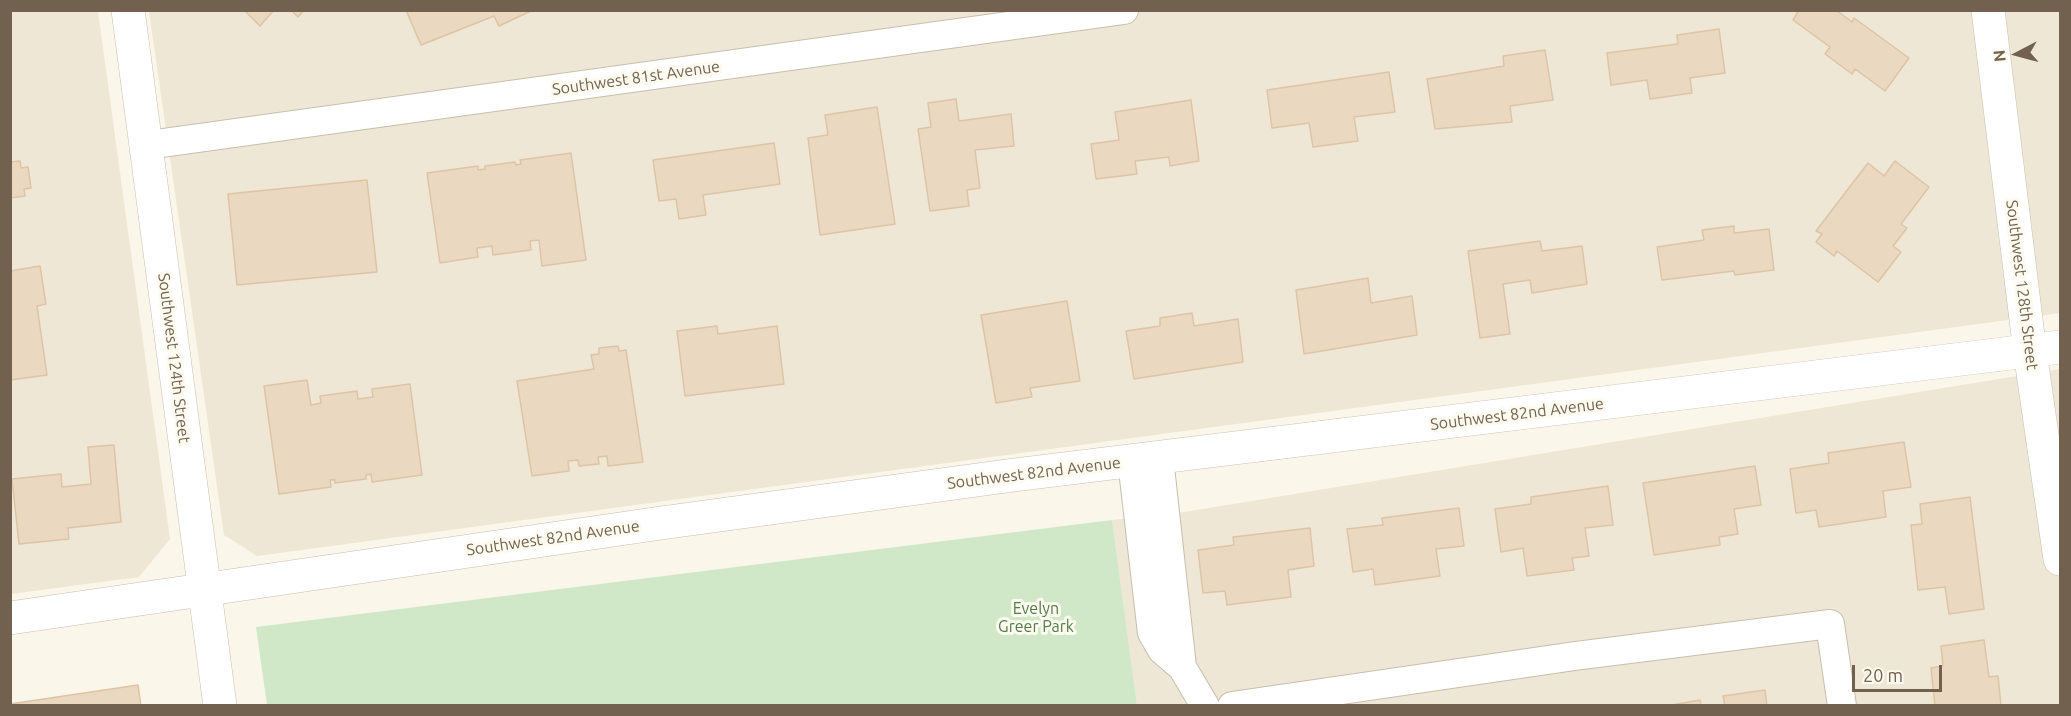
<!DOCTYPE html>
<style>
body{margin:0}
#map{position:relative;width:2071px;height:716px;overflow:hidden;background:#faf6e9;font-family:Ubuntu,sans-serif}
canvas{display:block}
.frame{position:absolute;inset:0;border:12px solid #73614f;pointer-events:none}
.north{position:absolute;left:1987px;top:24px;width:60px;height:60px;-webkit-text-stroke:4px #fdfaef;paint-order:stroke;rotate:264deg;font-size:16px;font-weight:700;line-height:24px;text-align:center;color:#73614f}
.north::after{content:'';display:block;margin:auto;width:21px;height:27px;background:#73614f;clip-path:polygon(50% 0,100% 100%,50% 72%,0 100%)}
.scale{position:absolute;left:1852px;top:665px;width:90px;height:27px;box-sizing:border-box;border:3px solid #73614f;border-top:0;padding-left:8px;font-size:18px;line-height:21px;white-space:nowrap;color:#73614f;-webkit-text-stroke:4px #fdfaef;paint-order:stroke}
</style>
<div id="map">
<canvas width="2071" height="716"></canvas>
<div class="frame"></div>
<div class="north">N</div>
<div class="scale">20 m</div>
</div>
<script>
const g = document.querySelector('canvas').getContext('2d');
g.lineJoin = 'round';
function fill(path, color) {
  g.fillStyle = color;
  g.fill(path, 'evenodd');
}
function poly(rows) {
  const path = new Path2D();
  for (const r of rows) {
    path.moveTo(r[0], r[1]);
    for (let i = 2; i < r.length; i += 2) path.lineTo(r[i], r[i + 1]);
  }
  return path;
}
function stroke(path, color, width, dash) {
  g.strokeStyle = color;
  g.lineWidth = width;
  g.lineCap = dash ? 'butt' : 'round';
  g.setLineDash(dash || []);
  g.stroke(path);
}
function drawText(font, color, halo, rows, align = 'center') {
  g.font = font + ' Ubuntu,sans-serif';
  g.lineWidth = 6;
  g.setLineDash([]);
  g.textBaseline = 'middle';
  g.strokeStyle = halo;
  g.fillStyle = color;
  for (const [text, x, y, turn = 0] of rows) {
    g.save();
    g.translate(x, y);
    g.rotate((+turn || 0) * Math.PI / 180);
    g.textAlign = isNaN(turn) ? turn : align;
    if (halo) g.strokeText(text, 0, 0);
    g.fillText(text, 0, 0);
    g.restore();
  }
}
fill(poly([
 [10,11,98,11,170,539,139,577,11,594],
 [149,11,2060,11,2060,313,257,556,224,535],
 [2060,369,2060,705,1137,705,1112,520,1178,513]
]), '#eee7d5');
fill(poly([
 [1112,520,1137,705,267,705,256,627]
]), '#d0e7c8');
const building = poly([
 [244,10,274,10,260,26,244,10],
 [291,10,304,10,298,17,291,10],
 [406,10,533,10,499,26,494,16,421,45,406,10],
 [1799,10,1836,10,1852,22,1854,18,1909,58,1885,91,1855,69,1852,74,1825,54,1830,47,1793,20,1799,10],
 [1719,29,1725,73,1690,78,1692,93,1650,99,1647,80,1611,85,1607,53,1678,44,1677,35,1719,29],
 [1545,50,1553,100,1510,106,1512,122,1435,129,1427,79,1504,66,1503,56,1545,50],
 [1389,72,1395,112,1354,117,1358,141,1313,147,1309,123,1272,128,1267,90,1389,72],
 [956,99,959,121,1011,114,1014,146,975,150,980,188,967,190,969,206,930,211,918,129,931,127,928,103,956,99],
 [1191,100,1199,161,1170,166,1169,157,1135,161,1137,174,1096,179,1091,144,1119,140,1115,112,1191,100],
 [877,107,895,224,820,235,808,138,828,135,825,115,877,107],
 [774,143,780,184,703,195,706,215,679,219,676,199,659,201,653,160,774,143],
 [571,153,586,260,542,266,539,240,530,241,531,250,493,255,492,246,477,248,478,257,440,263,427,173,478,166,478,170,485,169,485,166,515,162,516,165,521,164,520,160,571,153],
 [20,161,21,168,28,167,31,188,24,189,25,196,10,198,10,162,20,161],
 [1895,161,1929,187,1901,224,1907,228,1893,246,1901,252,1878,282,1837,251,1834,256,1816,242,1822,234,1816,231,1868,163,1884,176,1895,161],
 [367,180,377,272,237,285,228,194,367,180],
 [1734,226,1734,233,1769,229,1774,270,1735,275,1734,271,1662,280,1657,247,1704,240,1702,230,1734,226],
 [1540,241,1542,251,1582,246,1587,284,1532,293,1530,280,1503,284,1510,334,1480,338,1468,251,1540,241],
 [40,266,46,304,37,306,47,375,10,380,10,271,40,266],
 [1368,278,1371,303,1412,296,1417,335,1304,354,1296,290,1368,278],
 [1067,301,1080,381,1030,388,1032,397,996,403,981,315,1067,301],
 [1192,313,1194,326,1238,319,1243,362,1134,379,1126,331,1160,326,1160,318,1192,313],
 [717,326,718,334,777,326,784,384,685,396,677,331,717,326],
 [618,346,619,351,626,350,643,462,608,466,607,456,598,457,599,464,579,466,578,460,568,461,569,471,532,476,517,381,594,369,591,355,599,354,599,348,618,346],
 [307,380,311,405,321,403,320,396,357,391,358,399,373,397,372,389,410,384,422,475,372,482,371,474,366,475,366,479,335,483,335,480,330,480,331,487,279,494,264,386,307,380],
 [1904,442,1911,487,1883,491,1886,517,1819,527,1816,510,1796,513,1790,469,1829,463,1828,453,1904,442],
 [114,445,121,522,68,528,69,539,19,544,12,479,61,474,62,487,91,484,88,447,114,445],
 [1755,466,1761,505,1734,509,1738,534,1719,537,1720,545,1654,555,1643,483,1755,466],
 [1608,486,1613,525,1585,528,1589,556,1572,558,1574,570,1527,576,1523,548,1501,552,1495,509,1531,504,1531,497,1608,486],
 [1970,497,1984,609,1949,614,1945,587,1918,590,1911,525,1922,524,1920,504,1970,497],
 [1459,508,1464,546,1436,549,1440,576,1375,585,1373,569,1353,572,1347,529,1383,525,1382,518,1459,508],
 [1310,528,1314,566,1288,570,1291,597,1227,605,1225,591,1203,593,1198,550,1234,545,1233,537,1310,528],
 [1984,640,1989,677,1998,676,2001,706,1935,706,1931,668,1943,666,1941,646,1984,640],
 [138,685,141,706,10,706,10,704,138,685],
 [1765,690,1767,706,1725,706,1723,696,1765,690],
 [1700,700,1701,706,1666,706,1700,700]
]);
fill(building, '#ebd8c1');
stroke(building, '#dec4a5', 1.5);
const minor = poly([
 [148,145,1124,10],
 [1159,458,1182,667],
 [1132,461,1152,633,1162,650,1182,667,1205,706],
 [1232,706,1575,656,1830,624,1842,706]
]);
const tertiary = poly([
 [128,10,220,706],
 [1988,10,2030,352,2060,559],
 [10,618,661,523,1014,475,2060,347]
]);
stroke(minor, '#c9bead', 30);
stroke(tertiary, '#c9bead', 34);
stroke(minor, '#fff', 28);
stroke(tertiary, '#fff', 33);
drawText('16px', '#73614f', '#fdfaef', [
 ["Southwest 81st Avenue",636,78,-8],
 ["Southwest 128th Street",2022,285,83],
 ["Southwest 124th Street",174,358,83],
 ["Southwest 82nd Avenue",1517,414,-7],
 ["Southwest 82nd Avenue",1034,473,-7],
 ["Southwest 82nd Avenue",553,538,-8]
]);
drawText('16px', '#527c4b', '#fdfaef', [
 ["Evelyn",1036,609],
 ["Greer Park",1036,627]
]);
</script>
